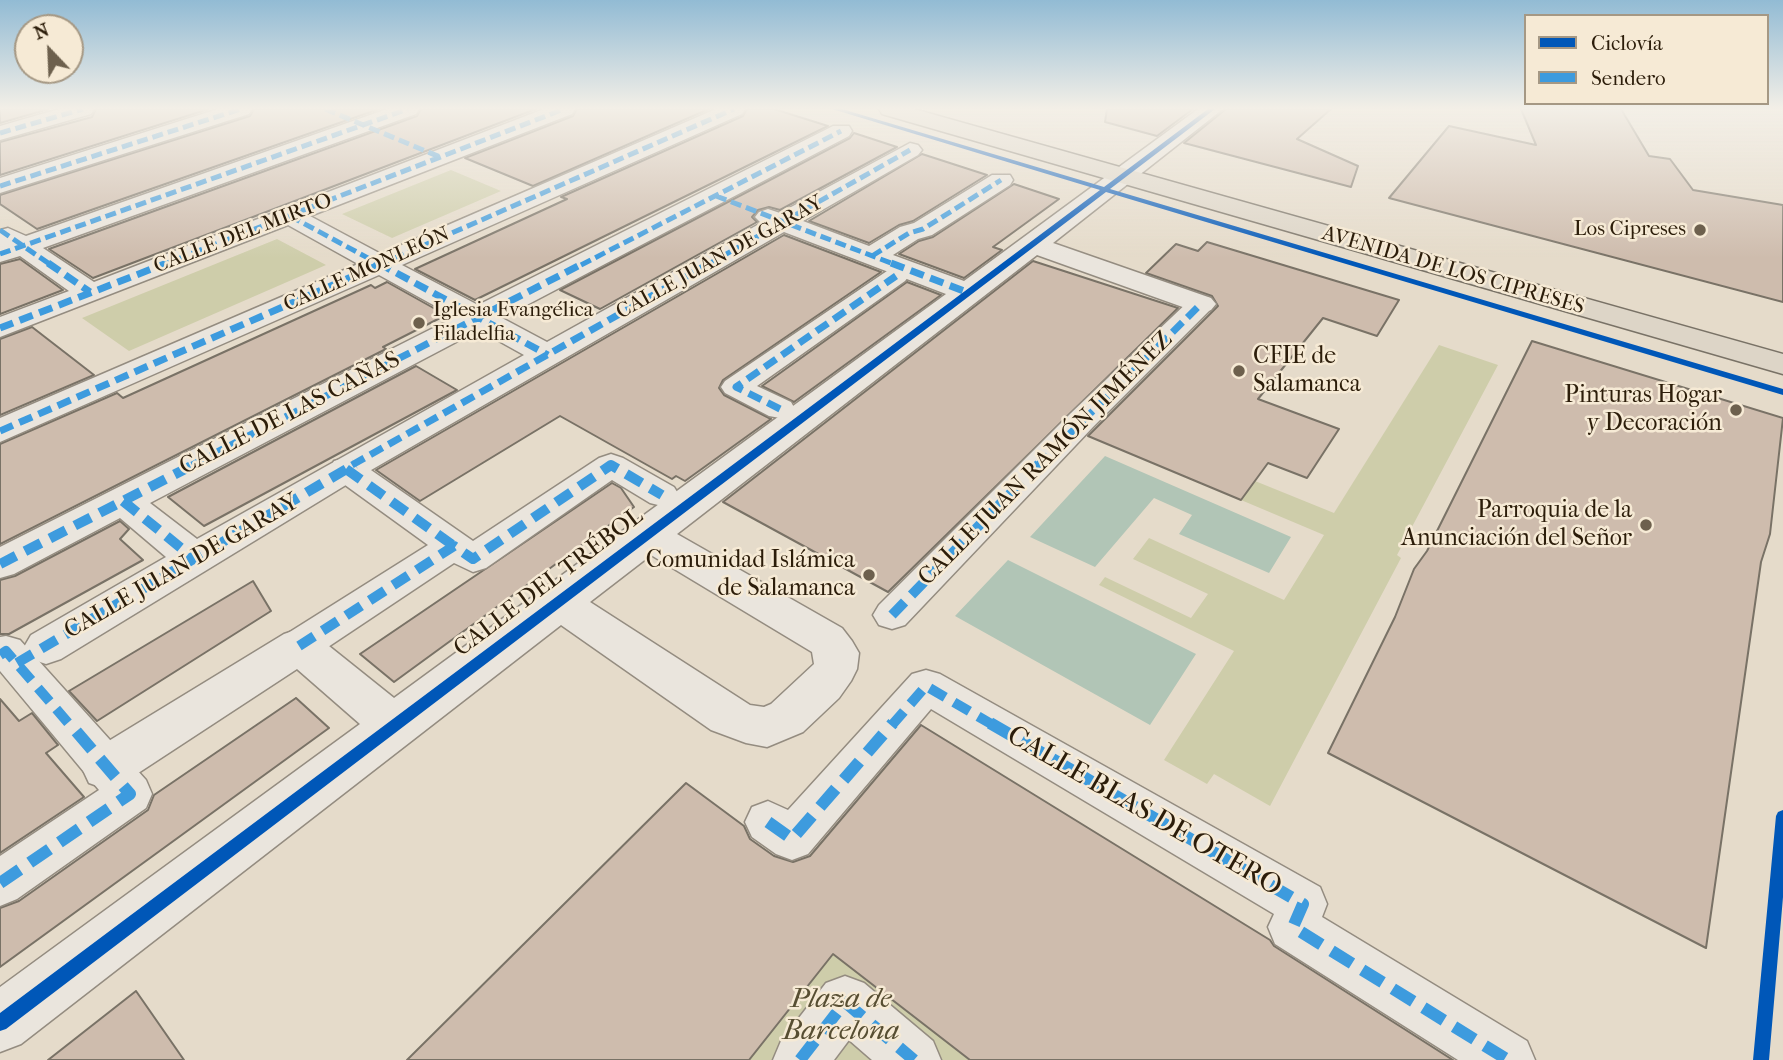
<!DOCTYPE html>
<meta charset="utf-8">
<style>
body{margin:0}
#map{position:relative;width:1783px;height:1060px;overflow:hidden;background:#e5dbca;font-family:"IM FELL French Canon",serif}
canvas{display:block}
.legend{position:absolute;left:1524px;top:14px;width:245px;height:91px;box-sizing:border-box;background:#f6ead5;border:2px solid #a59884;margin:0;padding:9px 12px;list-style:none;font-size:21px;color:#2c1d0a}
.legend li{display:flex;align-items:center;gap:14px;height:35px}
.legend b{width:35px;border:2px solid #a59884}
.north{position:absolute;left:14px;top:14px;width:70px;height:70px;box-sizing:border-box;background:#f6ead5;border:2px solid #a59884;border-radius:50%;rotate:337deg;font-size:19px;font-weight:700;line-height:28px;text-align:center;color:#2c1d0a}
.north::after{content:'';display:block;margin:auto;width:24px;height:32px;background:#6d604d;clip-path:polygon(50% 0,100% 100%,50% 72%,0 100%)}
</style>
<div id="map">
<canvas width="1783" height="1060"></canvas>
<ul class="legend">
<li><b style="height:9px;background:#0057b8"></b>Ciclovía</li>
<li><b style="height:9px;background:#3d9bde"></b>Sendero</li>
</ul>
<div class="north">N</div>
</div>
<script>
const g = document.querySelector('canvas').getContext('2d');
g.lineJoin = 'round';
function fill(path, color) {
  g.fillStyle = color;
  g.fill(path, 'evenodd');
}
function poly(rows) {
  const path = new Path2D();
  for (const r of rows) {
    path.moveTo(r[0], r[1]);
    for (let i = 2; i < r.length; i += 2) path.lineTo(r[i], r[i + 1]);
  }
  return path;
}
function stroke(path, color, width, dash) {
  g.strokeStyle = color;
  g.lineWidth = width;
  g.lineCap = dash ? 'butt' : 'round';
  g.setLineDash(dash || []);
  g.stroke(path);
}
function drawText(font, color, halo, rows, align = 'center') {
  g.font = font + ' "IM FELL French Canon",serif';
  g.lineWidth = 5;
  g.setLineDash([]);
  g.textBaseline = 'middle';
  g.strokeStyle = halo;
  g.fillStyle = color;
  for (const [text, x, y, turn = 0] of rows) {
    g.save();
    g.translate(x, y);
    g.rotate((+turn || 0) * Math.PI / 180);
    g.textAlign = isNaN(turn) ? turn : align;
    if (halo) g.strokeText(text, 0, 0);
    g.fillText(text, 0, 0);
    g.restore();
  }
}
fill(poly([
 [451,170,501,191,392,238,342,214],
 [277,239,326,265,129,351,82,318],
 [1439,345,1498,365,1397,555,1401,558,1270,806,1214,774,1207,784,1164,760,1234,651,1099,585,1105,577,1191,618,1208,594,1133,559,1149,538,1284,600,1324,535,1241,500,1255,481,1334,513],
 [833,954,970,1060,749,1060]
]), '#cecdaa');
fill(poly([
 [1105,456,1291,537,1269,573,1179,534,1192,515,1154,498,1095,567,1030,537],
 [1008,560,1196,654,1150,725,955,616]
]), '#b1c5b6');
const building = poly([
 [0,109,49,109,0,123,0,109],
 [96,109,209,109,0,175,0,142,92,117,96,109],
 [254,109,379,109,37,229,0,204,0,195,250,116,254,109],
 [421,109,536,109,93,278,49,249,417,116,421,109],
 [577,109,709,109,533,186,465,158,573,116,577,109],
 [747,109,774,109,828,126,475,300,415,269,567,199,561,197,743,116,747,109],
 [1107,109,1193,109,1157,136,1105,122,1107,109],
 [1226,109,1331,109,1297,139,1358,166,1351,187,1184,143,1226,109],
 [1521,109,1621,109,1649,156,1670,159,1693,190,1783,205,1783,302,1389,198,1449,126,1536,145,1521,109],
 [854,133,897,147,780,210,769,207,758,210,752,217,757,222,600,309,560,290,850,138,854,133],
 [922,154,987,175,913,221,899,225,869,243,809,221,922,154],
 [1014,184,1059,199,993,247,1002,250,964,278,899,254,919,241,933,237,1014,184],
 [784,235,881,272,723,380,719,388,724,395,771,419,685,481,676,476,672,479,560,416,420,501,376,470,784,235],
 [1207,242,1399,300,1377,336,1323,318,1258,399,1339,429,1307,478,1268,463,1241,500,1088,436,1218,306,1212,296,1146,273,1176,244,1198,251,1207,242],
 [20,259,63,290,0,314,0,264,20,259],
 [1033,261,1178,308,888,592,723,502,1033,261],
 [387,282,446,315,383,347,386,349,0,544,0,444,117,393,123,398,371,285,375,288,387,282],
 [907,282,941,295,794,402,762,386,907,282],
 [32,327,94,375,0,415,0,339,32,327],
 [1532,341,1783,418,1770,534,1761,562,1706,948,1328,753,1395,617,1414,569,1427,551,1532,341],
 [416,366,457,390,204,526,168,497,416,366],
 [612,483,621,488,634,507,394,682,360,654,612,483],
 [120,521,129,529,120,539,143,560,9,634,0,634,0,580,15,576,120,521],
 [253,581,271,611,97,721,69,691,253,581],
 [296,698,329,728,0,967,0,908,19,901,148,810,154,795,296,698],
 [0,699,19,721,32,713,58,745,46,753,84,797,0,853,0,699],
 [921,725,1270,940,1274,946,1453,1060,970,1060,833,954,749,1060,407,1060,686,783,744,826,750,839,774,856,793,862,810,856,921,725],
 [136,991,184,1060,48,1060,136,991]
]);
fill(building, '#cebcad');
stroke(building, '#797266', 2);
const pedestrian = poly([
 [896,268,905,271,909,276,905,281,757,386,791,402,795,409,791,416,780,418,769,416,725,393,721,387,725,381,887,271,896,268],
 [1201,296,1210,298,1214,304,1210,310,1093,427,905,625,892,629,879,625,873,615,879,605,1071,413,1192,298,1201,296],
 [611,454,623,458,674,487,679,495,674,503,662,506,650,503,612,480,486,568,473,572,454,563,313,657,299,661,285,657,279,646,285,635,428,545,334,477,330,469,334,461,346,458,358,461,473,541,599,458,611,454],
 [6,636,20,640,146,780,152,794,146,808,17,899,0,906,0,856,99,790,0,671,0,637,6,636],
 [926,670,940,674,1320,887,1327,904,1322,917,1527,1041,1535,1060,1458,1060,1275,944,1268,927,1274,914,931,709,808,854,792,860,776,854,752,837,745,822,752,807,768,801,788,810,912,674,926,670],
 [845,976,864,983,933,1041,941,1060,872,1060,849,1040,834,1060,773,1060,781,1041,826,983,845,976]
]);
const minor = poly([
 [59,109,94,109,91,114,0,140,0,126,59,109],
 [218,109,252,109,249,114,0,193,0,178,218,109],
 [387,109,419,109,416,114,43,248,94,282,544,109,575,109,572,114,310,216,381,254,716,109,745,109,742,114,402,265,478,305,833,126,849,126,852,131,849,136,502,318,547,342,761,223,755,217,759,212,768,209,780,213,910,143,918,145,922,150,918,155,803,221,869,246,900,227,914,223,992,175,1010,175,1013,180,1010,185,932,235,918,239,893,255,964,281,1198,109,1223,109,1053,243,1211,298,1216,304,1211,310,1201,313,1191,310,1037,255,677,534,842,628,852,641,859,653,857,669,851,681,839,698,803,732,767,747,746,743,711,730,561,625,21,1044,0,1052,0,987,360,724,297,669,123,783,106,789,89,783,82,768,89,753,284,634,299,629,314,634,394,698,946,294,784,232,359,477,61,659,46,664,31,659,24,647,31,635,166,557,120,518,14,574,0,578,0,547,455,317,379,275,0,442,0,418,358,264,288,225,0,337,0,317,69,291,20,256,0,262,0,230,8,228,26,236,387,109],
 [479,330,524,355,197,539,150,503,479,330],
 [651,555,812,652,814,664,771,704,764,707,750,705,590,602,651,555]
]);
const primary = poly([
 [879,109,914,109,1783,354,1783,374,882,114,879,109]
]);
stroke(pedestrian, '#948c80', 3);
stroke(minor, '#948c80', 3);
stroke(primary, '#797266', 3);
fill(pedestrian, '#eae5dd');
fill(minor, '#eae5dd');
fill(primary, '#ddd5c7');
stroke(poly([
 [325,109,440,157],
 [0,133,83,109],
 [0,186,241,109],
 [716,196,896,265],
 [290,216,381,265],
 [0,230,51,265],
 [0,254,408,109],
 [872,256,909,233,923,229,1001,180],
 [162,265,564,109],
 [379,265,734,109],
 [581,265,841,131],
 [707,265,910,150]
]), '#3d9bde', 5, [11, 5]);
stroke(poly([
 [48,263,90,292],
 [378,263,548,355],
 [891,263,969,293],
 [0,328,167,263],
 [780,409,736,387,896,276],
 [0,431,383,263],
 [192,465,584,263],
 [352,465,710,263],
 [1038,465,1201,304]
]), '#3d9bde', 7, [14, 7]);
stroke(poly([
 [346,469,454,546],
 [123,501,196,560],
 [0,564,195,464],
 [892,615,1039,464],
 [299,646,454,546,473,559,611,465,662,495],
 [0,655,6,651,70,725],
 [17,663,355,464],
 [892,725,926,686,993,725]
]), '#3d9bde', 10, [18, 10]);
stroke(poly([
 [990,723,1303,904,1293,927,1508,1060],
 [768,822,792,839,893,723],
 [0,883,130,794,69,723],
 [800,1060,845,1002,914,1060]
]), '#3d9bde', 12, [24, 12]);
fill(poly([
 [832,109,842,109,1104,187,1208,109,1215,109,1110,189,1783,389,1783,395,1106,192,6,1029,0,1031,0,1013,1100,190,832,109],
 [1783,810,1783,897,1769,1060,1753,1060,1776,816,1778,812,1783,810]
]), '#0057b8');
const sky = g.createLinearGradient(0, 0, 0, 258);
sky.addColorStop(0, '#92bbd4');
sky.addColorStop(0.42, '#f3efe7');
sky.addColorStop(1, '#f3efe700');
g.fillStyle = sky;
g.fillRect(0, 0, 1783, 258);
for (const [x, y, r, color] of [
 [1700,230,7,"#6d604d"],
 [419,323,7,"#6d604d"],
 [1239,371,7,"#6d604d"],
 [1736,410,7,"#6d604d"],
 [1646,525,7,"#6d604d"],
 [869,575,7,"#6d604d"]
]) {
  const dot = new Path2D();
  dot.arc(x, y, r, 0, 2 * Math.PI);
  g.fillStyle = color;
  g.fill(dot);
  stroke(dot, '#f6ead5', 2.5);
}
drawText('21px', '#2c1d0a', '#f6ead5', [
 ["Los Cipreses",1686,230],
 ["Iglesia Evangélica",433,311,"left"],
 ["Filadelfia",433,335,"left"]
], 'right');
drawText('21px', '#2c1d0a', '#f6ead5', [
 ["CALLE DEL MIRTO",243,234,-21],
 ["CALLE JUAN DE GARAY",720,258,-29],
 ["CALLE MONLEÓN",367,270,-24],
 ["AVENIDA DE LOS CIPRESES",1453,271,16]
]);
drawText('24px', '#2c1d0a', '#f6ead5', [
 ["CFIE de",1253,357,"left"],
 ["Salamanca",1253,385,"left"],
 ["Pinturas Hogar",1722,396],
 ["y Decoración",1722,424],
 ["Parroquia de la",1632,511],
 ["Anunciación del Señor",1632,539],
 ["Comunidad Islámica",855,561],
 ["de Salamanca",855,589]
], 'right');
drawText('24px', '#2c1d0a', '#f6ead5', [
 ["CALLE DE LAS CAÑAS",290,414,-27],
 ["CALLE JUAN RAMÓN JIMÉNEZ",1046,459,-45],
 ["CALLE JUAN DE GARAY",182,567,-30],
 ["CALLE DEL TRÉBOL",549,583,-37]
]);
drawText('28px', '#2c1d0a', '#f6ead5', [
 ["CALLE BLAS DE OTERO",1144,812,30]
]);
drawText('italic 28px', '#574e32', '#f6ead5', [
 ["Plaza de",841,1000],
 ["Barcelona",841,1032]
]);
</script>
